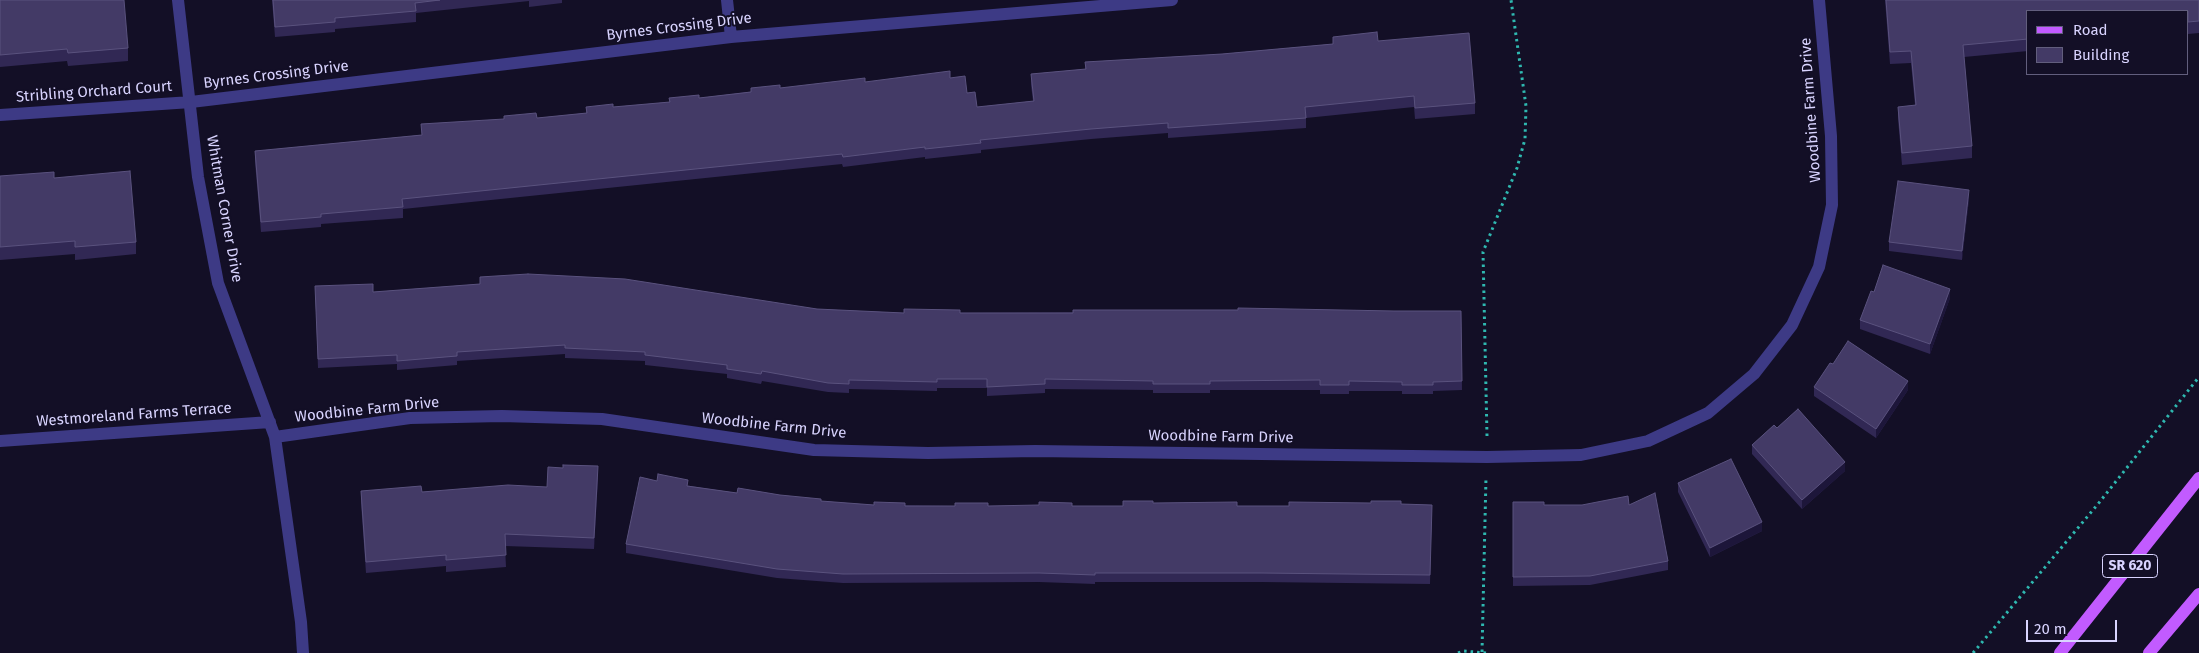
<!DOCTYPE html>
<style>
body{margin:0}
#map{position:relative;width:2199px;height:653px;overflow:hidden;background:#130f26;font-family:"Fira Sans",sans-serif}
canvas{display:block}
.legend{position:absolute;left:2026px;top:10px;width:162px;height:65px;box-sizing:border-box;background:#130f26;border:1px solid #625e7d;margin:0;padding:6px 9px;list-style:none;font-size:15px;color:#d9d4ff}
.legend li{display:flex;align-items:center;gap:10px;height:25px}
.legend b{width:25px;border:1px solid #625e7d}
.scale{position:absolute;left:2026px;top:620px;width:91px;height:22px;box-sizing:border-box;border:2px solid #d9d4ff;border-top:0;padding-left:6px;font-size:15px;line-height:18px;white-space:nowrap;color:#d9d4ff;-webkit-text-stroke:4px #130f26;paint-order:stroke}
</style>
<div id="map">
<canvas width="2199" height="653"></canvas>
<ul class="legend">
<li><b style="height:6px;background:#c25bff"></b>Road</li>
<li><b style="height:14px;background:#433a66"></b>Building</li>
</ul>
<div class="scale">20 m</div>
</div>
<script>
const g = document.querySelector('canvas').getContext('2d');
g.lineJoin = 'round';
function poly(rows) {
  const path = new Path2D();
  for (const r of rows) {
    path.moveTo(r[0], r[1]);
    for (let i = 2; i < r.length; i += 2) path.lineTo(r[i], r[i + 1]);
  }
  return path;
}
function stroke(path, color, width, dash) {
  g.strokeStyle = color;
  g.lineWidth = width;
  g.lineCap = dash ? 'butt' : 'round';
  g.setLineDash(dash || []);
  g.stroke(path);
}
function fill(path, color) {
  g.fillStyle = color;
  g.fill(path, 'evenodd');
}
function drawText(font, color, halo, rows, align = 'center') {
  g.font = font + ' "Fira Sans",sans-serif';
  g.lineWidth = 4;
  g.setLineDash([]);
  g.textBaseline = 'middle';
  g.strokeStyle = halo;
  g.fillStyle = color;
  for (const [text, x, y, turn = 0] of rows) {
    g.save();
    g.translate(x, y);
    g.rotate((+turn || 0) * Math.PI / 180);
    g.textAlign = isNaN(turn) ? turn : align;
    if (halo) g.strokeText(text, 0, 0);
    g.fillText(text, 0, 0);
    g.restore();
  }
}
stroke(poly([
 [1487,436,1483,252,1517,168,1525,139,1526,106,1511,0],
 [1482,652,1486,477],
 [1458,653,1463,651,1487,653],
 [1973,653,2098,504,2199,377]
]), '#2fb8b0', 3, [2.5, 4]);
stroke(poly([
 [178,0,198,177,218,283,275,437,301,622,303,653],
 [727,0,731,37],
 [0,115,191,102,731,37,1172,0],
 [275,437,410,418,502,416,602,419,814,450,928,453,1035,451,1487,457,1581,455,1648,441,1708,413,1754,374,1792,325,1819,267,1832,205,1831,136,1819,0],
 [0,441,270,422]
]), '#3d3a85', 12);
stroke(poly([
 [2060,653,2199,478],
 [2149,653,2199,594]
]), '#c25bff', 12);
fill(poly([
 [0,0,128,48,128,61,68,66,67,61,0,67],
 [272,0,562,0,562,3,529,7,529,1,416,13,416,22,335,29,335,32,275,37],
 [1885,0,2199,0,2199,33,2188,34,2188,11,2028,11,2028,51,1964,57,1972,146,1972,158,1902,165,1898,119,1898,107,1915,105,1911,63,1890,64],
 [1333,37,1378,41,1475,103,1475,114,1415,119,1414,107,1306,118,1306,128,1168,138,1168,133,1091,139,981,150,981,153,925,159,925,157,843,167,842,164,403,209,403,218,321,224,321,227,261,232,255,162,255,151,422,135,421,124,537,118,586,113,586,107,613,107,669,102,669,98,699,98,780,88,865,82,950,78,967,93,977,107,1033,101,1031,85,1031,74,1085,69,1085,62,1222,54,1333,44],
 [0,176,54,178,136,242,136,254,75,260,75,254,0,260],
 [1969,199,1962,260,1889,251,1889,242],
 [480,277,817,309,904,313,1461,311,1462,390,1433,391,1433,394,1402,394,1402,391,1349,391,1349,394,1320,394,1320,390,1210,390,1210,393,1153,393,1153,390,1045,389,1045,393,987,396,987,388,937,388,937,391,849,389,849,393,828,392,762,381,761,384,727,378,727,374,645,365,645,361,565,358,565,354,457,361,457,365,397,370,397,364,318,368,315,286,373,292,480,284],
 [1874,292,1950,298,1930,354,1860,329,1860,320],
 [1814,387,1908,390,1876,438,1814,396],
 [1777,428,1845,471,1802,509,1752,454,1752,445],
 [598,478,594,549,505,546,506,567,446,572,446,566,366,573,361,503,361,491,422,492,547,487],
 [657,481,737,493,780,495,821,501,874,505,955,506,1123,506,1153,503,1237,506,1289,506,1401,504,1432,505,1430,584,1261,582,1095,582,1095,584,1039,582,843,583,777,578,626,553,626,544],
 [1678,483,1762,531,1710,557,1678,492],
 [1513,502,1544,505,1629,505,1668,561,1668,570,1590,585,1513,586]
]), '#312854');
fill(poly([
 [1969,190,1969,199,1962,260,1962,251],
 [1950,289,1950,298,1930,354,1930,344],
 [1908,381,1908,390,1876,438,1876,429],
 [1845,462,1845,471,1802,509,1802,500],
 [598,466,598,478,594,549,594,538],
 [1762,522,1762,531,1710,557,1710,548]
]), '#1d163a');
const building = poly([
 [0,0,124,0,128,48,68,53,67,49,0,55,0,0],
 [273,0,440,0,415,3,416,11,335,18,335,22,275,27,273,0],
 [1886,0,2199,0,2199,21,2188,22,2188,11,2028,11,2028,39,1963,45,1972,146,1902,153,1898,107,1916,105,1911,51,1890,52,1886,0],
 [1377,32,1378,41,1469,33,1475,103,1415,108,1414,96,1305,107,1306,118,1168,128,1168,123,1091,129,980,140,981,143,925,149,925,147,843,157,842,154,402,199,403,207,321,214,321,217,261,222,255,151,422,135,421,124,504,119,504,116,536,113,537,118,587,113,586,107,613,104,613,107,670,102,669,98,699,95,699,98,751,92,751,88,780,85,780,88,865,78,865,82,950,71,950,78,965,76,967,93,975,92,977,107,1034,101,1031,74,1086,69,1085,62,1222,54,1333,44,1333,37,1377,32],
 [130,171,136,242,75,247,75,241,0,247,0,176,54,172,54,178,130,171],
 [1898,181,1969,190,1962,251,1889,242,1898,181],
 [1883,265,1950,289,1930,344,1860,320,1871,291,1874,292,1883,265],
 [528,274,625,279,817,309,904,313,904,309,960,310,960,313,1073,313,1073,310,1238,310,1238,308,1394,311,1461,311,1462,381,1433,382,1433,385,1402,385,1402,382,1349,381,1349,385,1320,385,1320,380,1210,381,1210,384,1153,384,1153,381,1045,379,1045,384,987,387,987,379,937,379,937,382,849,380,849,384,828,383,762,371,761,374,727,369,727,365,645,355,645,352,565,348,565,345,457,352,457,356,397,361,397,355,318,359,315,286,373,284,373,292,480,284,480,277,528,274],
 [1848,341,1908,381,1876,429,1814,387,1830,363,1833,364,1848,341],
 [1798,409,1845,462,1802,500,1752,445,1774,425,1777,428,1798,409],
 [1731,459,1762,522,1710,548,1678,483,1731,459],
 [563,465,598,466,594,538,505,534,506,555,446,560,446,555,366,562,361,491,421,486,422,492,508,485,547,487,548,467,563,468,563,465],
 [658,474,688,480,687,486,737,493,738,488,780,495,821,499,821,501,874,505,874,502,905,503,905,506,955,506,955,503,988,503,988,506,1039,505,1039,502,1072,503,1072,506,1123,506,1123,501,1153,501,1153,503,1237,502,1237,506,1289,506,1289,502,1371,503,1371,501,1401,501,1401,504,1432,505,1430,575,1261,573,1095,573,1095,575,1039,573,843,574,777,569,626,544,640,477,657,481,658,474],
 [1655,493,1668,561,1590,576,1513,577,1513,502,1544,502,1544,505,1582,505,1628,496,1629,505,1655,493]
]);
fill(building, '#433a66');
stroke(building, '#5a527e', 1);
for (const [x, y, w] of [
 [2130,566,55]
]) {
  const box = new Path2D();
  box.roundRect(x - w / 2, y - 11.5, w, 23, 4);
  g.fillStyle = '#130f26';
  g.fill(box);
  stroke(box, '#d9d4ff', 1);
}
drawText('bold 14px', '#d9d4ff', null, [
 ["SR 620",2130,566]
]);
drawText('15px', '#d9d4ff', '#130f26', [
 ["Byrnes Crossing Drive",679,27,-7],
 ["Byrnes Crossing Drive",276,75,-7],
 ["Stribling Orchard Court",94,92,-4],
 ["Woodbine Farm Drive",1811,110,-94],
 ["Whitman Corner Drive",224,209,80],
 ["Woodbine Farm Drive",367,410,-6],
 ["Westmoreland Farms Terrace",134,415,-4],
 ["Woodbine Farm Drive",774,426,6],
 ["Woodbine Farm Drive",1221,437,1]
]);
</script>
